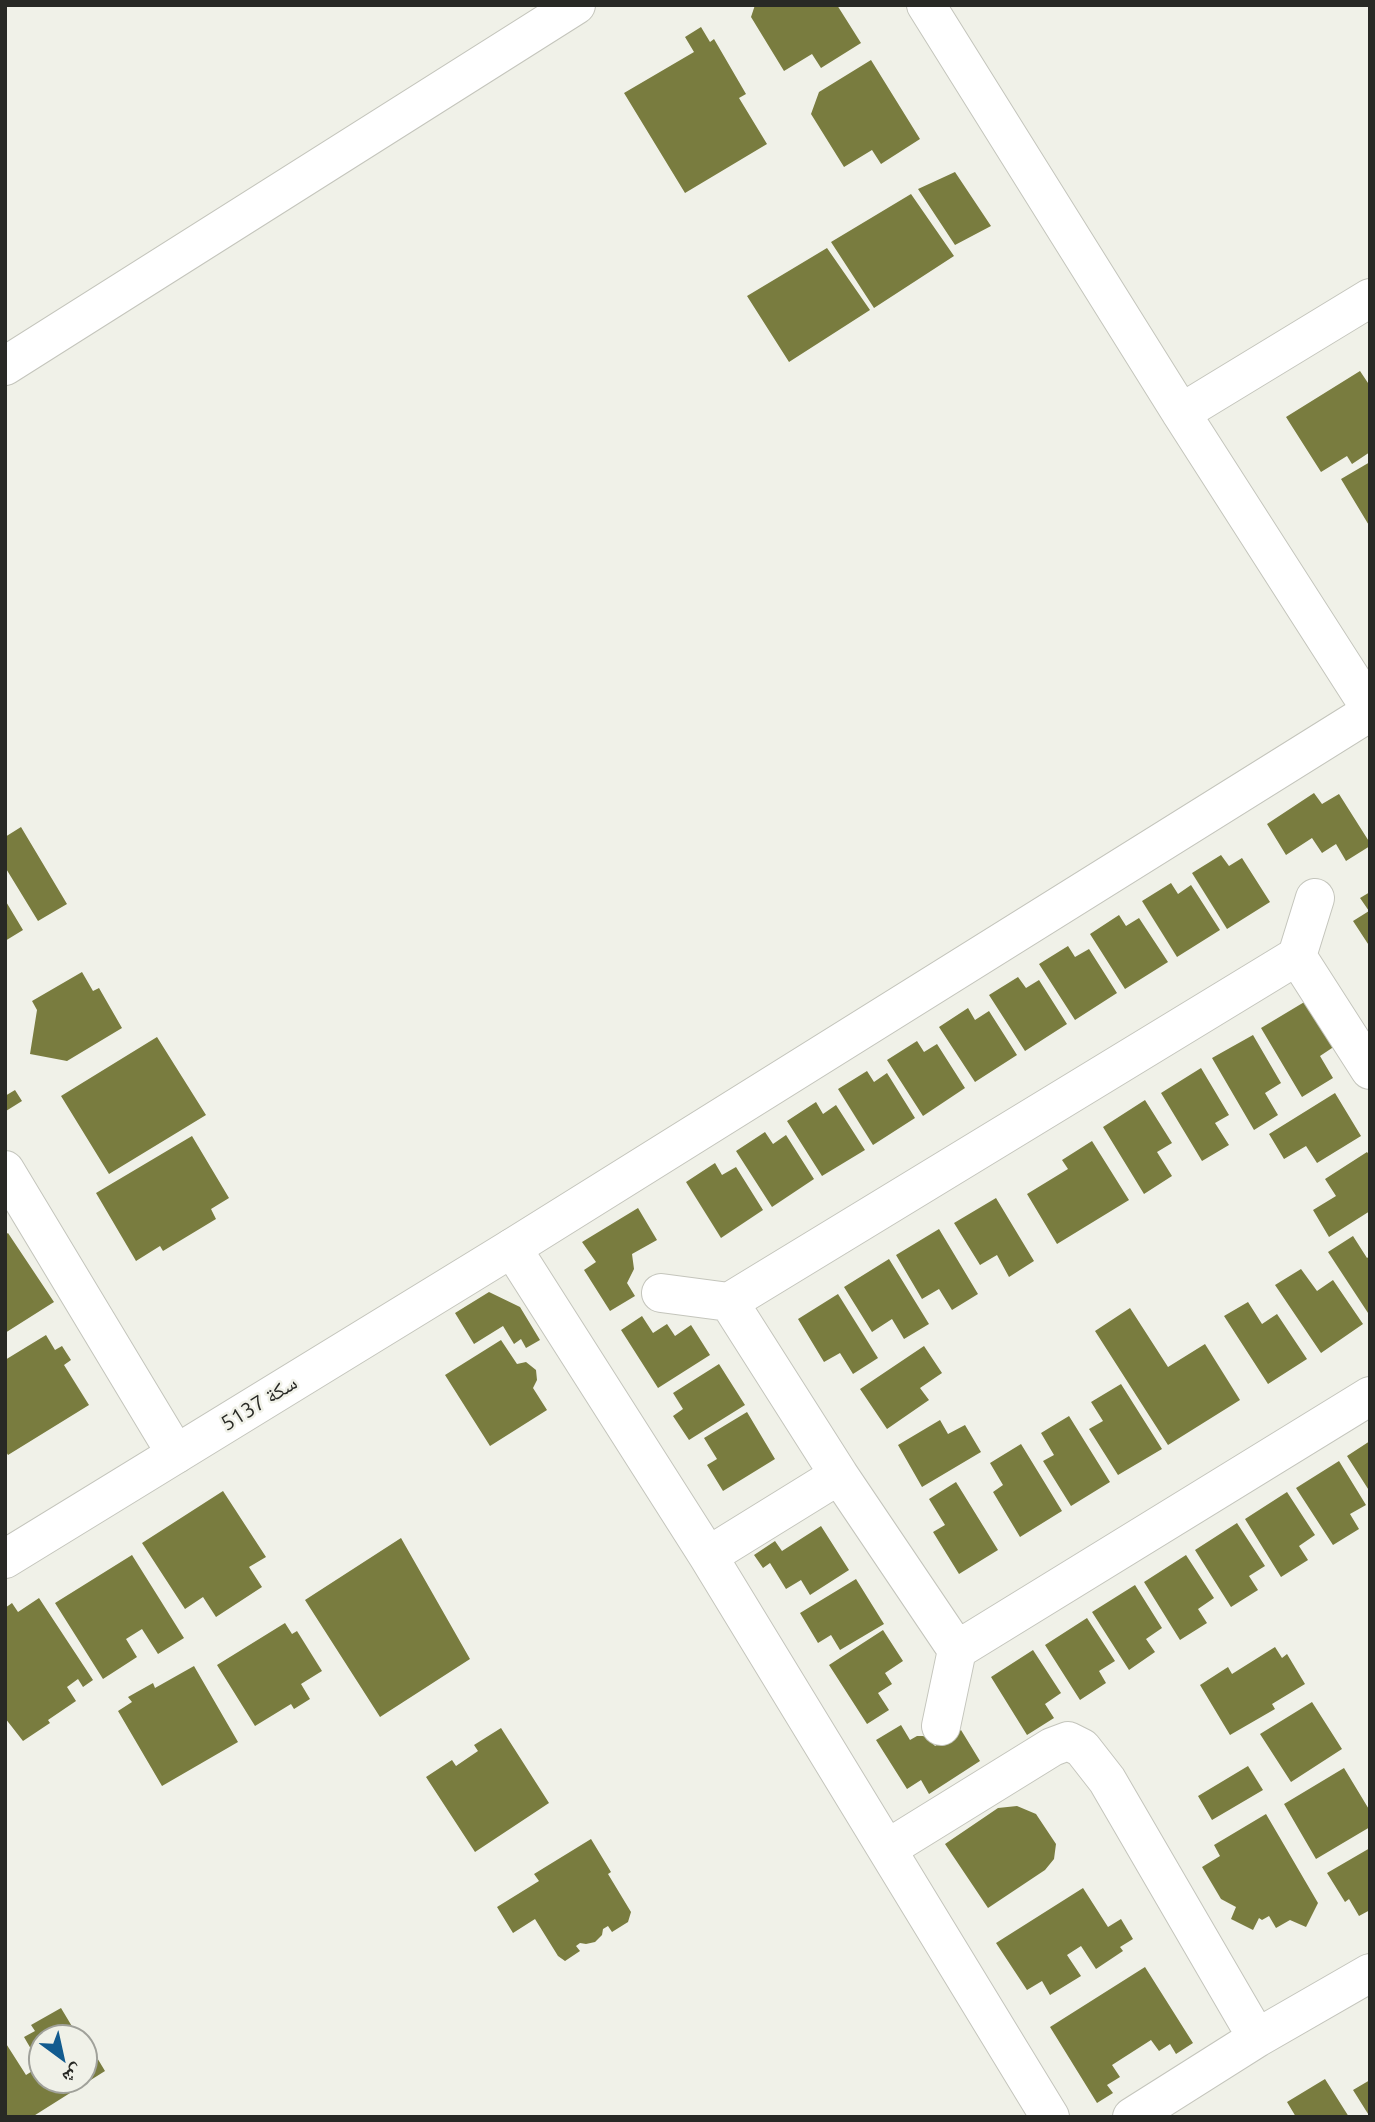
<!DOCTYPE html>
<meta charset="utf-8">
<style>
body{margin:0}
#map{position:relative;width:1375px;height:2122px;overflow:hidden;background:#f0f1e8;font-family:Ubuntu,"Noto Naskh Arabic",sans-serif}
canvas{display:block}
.frame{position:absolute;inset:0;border:7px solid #282925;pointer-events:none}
.north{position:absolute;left:28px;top:2024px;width:70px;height:70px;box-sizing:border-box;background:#f0f1e8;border:2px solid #a0a19a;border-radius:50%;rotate:147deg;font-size:19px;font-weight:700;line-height:28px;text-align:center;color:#282925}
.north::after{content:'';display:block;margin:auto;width:24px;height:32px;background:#125b8f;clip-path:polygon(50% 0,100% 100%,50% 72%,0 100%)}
</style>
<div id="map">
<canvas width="1375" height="2122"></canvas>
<div class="frame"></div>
<div class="north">ش</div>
</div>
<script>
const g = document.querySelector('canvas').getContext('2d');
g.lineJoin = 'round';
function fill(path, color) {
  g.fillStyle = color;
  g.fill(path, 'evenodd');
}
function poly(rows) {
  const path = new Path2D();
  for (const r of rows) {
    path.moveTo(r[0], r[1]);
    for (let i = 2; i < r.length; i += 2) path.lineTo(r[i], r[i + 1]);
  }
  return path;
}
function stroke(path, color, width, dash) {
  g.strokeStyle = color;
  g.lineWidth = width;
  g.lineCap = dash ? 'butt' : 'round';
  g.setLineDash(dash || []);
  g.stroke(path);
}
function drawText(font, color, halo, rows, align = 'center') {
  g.font = font + ' Ubuntu,"Noto Naskh Arabic",sans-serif';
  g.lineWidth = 5;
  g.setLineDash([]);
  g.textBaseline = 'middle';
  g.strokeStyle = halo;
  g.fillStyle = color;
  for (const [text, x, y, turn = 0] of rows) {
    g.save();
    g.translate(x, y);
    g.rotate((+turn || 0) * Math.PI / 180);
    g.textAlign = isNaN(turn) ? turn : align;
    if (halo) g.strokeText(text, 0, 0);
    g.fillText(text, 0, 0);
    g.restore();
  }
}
fill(poly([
 [755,5,837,5,861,43,821,68,812,54,784,71,751,17],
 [701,27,710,42,714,39,746,94,739,98,767,144,685,193,624,93,694,52,685,37],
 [871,60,920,139,881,164,872,150,844,167,811,114,819,92],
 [955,172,991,226,955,245,918,189],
 [911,194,954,256,874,308,831,242],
 [827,248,870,310,789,362,747,296],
 [1360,371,1370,386,1370,441,1368,442,1370,452,1352,464,1347,456,1321,472,1286,417],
 [1370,462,1370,527,1341,479],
 [1314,793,1322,804,1339,794,1370,843,1370,846,1346,861,1336,844,1322,853,1312,838,1286,855,1267,824],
 [21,827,67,904,38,921,5,867,5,837],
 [1221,855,1229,866,1242,858,1270,902,1227,929,1192,873],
 [1171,883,1178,894,1191,885,1220,930,1177,957,1142,901],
 [1370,892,1370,947,1353,921,1369,911,1360,898],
 [5,900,23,930,5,941],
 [1119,915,1126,926,1139,918,1168,962,1125,989,1090,934],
 [1068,946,1075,957,1089,949,1117,993,1075,1020,1039,964],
 [82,972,93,991,99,988,122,1028,67,1061,30,1054,37,1010,32,1001],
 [1018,977,1026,988,1039,980,1067,1024,1025,1051,989,995],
 [1306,1001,1335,1046,1320,1056,1333,1078,1302,1097,1261,1028],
 [968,1008,975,1020,989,1011,1017,1055,975,1082,939,1027],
 [1253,1035,1281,1083,1265,1093,1278,1115,1254,1130,1212,1058],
 [157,1037,206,1115,109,1174,61,1096],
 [917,1041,924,1052,937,1044,965,1088,923,1116,887,1060],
 [1201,1068,1229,1115,1215,1123,1229,1145,1202,1161,1161,1093],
 [867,1071,874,1082,887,1073,915,1118,873,1145,838,1089],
 [15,1090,22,1101,6,1111,5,1096],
 [1335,1093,1361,1136,1317,1163,1306,1146,1284,1159,1269,1134],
 [1145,1100,1172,1143,1157,1152,1172,1176,1144,1194,1103,1127],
 [816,1102,823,1114,836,1105,865,1150,822,1176,787,1121],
 [765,1132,773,1144,786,1135,814,1179,772,1207,736,1151],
 [192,1136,229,1198,211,1209,216,1219,163,1251,160,1246,136,1261,96,1193],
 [1092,1141,1129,1200,1057,1244,1027,1194,1068,1169,1062,1160],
 [1367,1152,1370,1156,1370,1211,1329,1237,1313,1210,1336,1196,1325,1179],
 [715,1163,722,1175,736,1167,763,1210,721,1238,686,1182],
 [996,1198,1034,1261,1009,1277,997,1255,980,1265,954,1223],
 [638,1208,657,1240,632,1254,634,1269,627,1283,635,1296,610,1311,584,1270,596,1262,582,1242],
 [939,1229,978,1294,952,1310,939,1289,922,1299,896,1255],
 [8,1233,54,1302,5,1333,5,1235],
 [1353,1236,1367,1258,1370,1256,1370,1316,1328,1252],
 [889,1259,929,1324,904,1339,892,1319,872,1332,844,1287],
 [1301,1269,1317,1291,1333,1280,1363,1324,1321,1353,1275,1285],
 [489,1292,520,1307,540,1340,526,1348,521,1339,514,1344,503,1326,474,1344,455,1313],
 [838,1294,878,1358,853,1374,840,1353,824,1362,798,1319],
 [1248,1302,1262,1324,1277,1314,1307,1359,1268,1384,1224,1316],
 [1130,1308,1168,1367,1205,1344,1240,1400,1168,1445,1095,1331],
 [642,1316,653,1333,667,1324,675,1336,691,1325,710,1355,658,1388,621,1330],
 [46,1335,55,1350,62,1346,71,1360,64,1365,89,1405,8,1455,5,1450,5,1360],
 [501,1340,517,1364,526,1362,536,1370,537,1380,533,1388,547,1410,490,1446,445,1375],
 [924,1346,942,1373,920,1388,929,1400,887,1429,860,1389],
 [719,1364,745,1405,689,1440,673,1416,683,1409,673,1393],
 [1121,1384,1162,1449,1118,1475,1089,1429,1103,1421,1091,1402],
 [747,1412,775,1459,723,1491,707,1465,717,1459,704,1438],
 [1069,1416,1110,1482,1071,1506,1043,1461,1054,1455,1041,1433],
 [940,1420,948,1434,965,1425,981,1452,922,1487,898,1445],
 [1370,1441,1370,1492,1347,1456],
 [1021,1444,1062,1511,1020,1537,993,1492,1003,1485,990,1463],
 [1339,1461,1366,1505,1350,1514,1359,1529,1333,1545,1296,1488],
 [956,1482,998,1550,959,1574,933,1532,945,1525,929,1499],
 [223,1491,266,1557,249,1567,262,1587,216,1617,203,1597,185,1609,142,1543],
 [1287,1492,1315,1535,1299,1546,1308,1560,1281,1577,1245,1519],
 [1237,1523,1265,1566,1249,1576,1258,1590,1231,1607,1195,1550],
 [821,1526,849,1570,810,1595,801,1580,786,1589,770,1563,763,1568,754,1555,775,1541,782,1551],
 [401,1538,470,1659,380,1717,305,1600],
 [132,1555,184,1638,158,1654,142,1629,126,1639,137,1657,103,1679,55,1603],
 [1186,1555,1214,1598,1198,1609,1207,1623,1180,1640,1144,1582],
 [856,1579,884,1624,840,1650,831,1635,818,1643,800,1613],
 [1135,1585,1162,1628,1146,1639,1155,1652,1129,1670,1092,1612],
 [39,1598,93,1680,83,1687,78,1679,67,1687,76,1701,48,1720,50,1723,23,1741,5,1718,5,1608,12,1603,18,1612],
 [1087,1618,1115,1661,1099,1671,1106,1683,1080,1700,1045,1645],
 [285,1623,292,1634,297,1631,322,1671,301,1684,310,1699,294,1709,291,1704,255,1726,217,1665],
 [883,1630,903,1661,885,1673,892,1684,878,1693,889,1710,867,1724,829,1665],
 [1275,1647,1282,1658,1287,1654,1305,1684,1272,1704,1275,1709,1230,1735,1200,1685,1228,1667,1232,1674],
 [1033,1650,1061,1693,1045,1704,1054,1718,1027,1735,991,1677],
 [194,1666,238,1742,162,1786,118,1711,132,1702,128,1697,153,1683,155,1688],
 [1312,1702,1342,1749,1291,1782,1260,1734],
 [901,1725,910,1740,917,1736,923,1736,928,1738,935,1746,961,1730,980,1761,929,1794,921,1780,907,1789,876,1740],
 [501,1728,549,1803,475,1852,426,1777,452,1760,456,1766,478,1751,474,1745],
 [1248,1766,1263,1790,1212,1820,1198,1796],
 [1344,1768,1370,1811,1370,1827,1316,1859,1284,1804],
 [1017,1806,1036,1814,1056,1844,1054,1859,1045,1870,988,1908,945,1844,998,1808],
 [1266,1814,1318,1903,1306,1927,1290,1920,1276,1928,1269,1916,1262,1920,1259,1918,1253,1930,1231,1919,1236,1907,1221,1899,1202,1867,1220,1856,1214,1845],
 [591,1839,611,1872,608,1874,631,1912,628,1922,612,1932,608,1926,603,1929,602,1935,595,1942,586,1944,580,1943,576,1946,580,1951,565,1961,558,1956,535,1919,513,1933,497,1907,539,1881,534,1874],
 [1370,1848,1370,1910,1359,1916,1349,1899,1345,1902,1327,1873],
 [1083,1888,1108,1927,1121,1919,1133,1939,1120,1947,1123,1951,1096,1969,1081,1946,1067,1955,1081,1976,1050,1995,1042,1981,1027,1990,996,1943],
 [1145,1967,1193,2043,1176,2054,1170,2044,1159,2051,1151,2040,1112,2065,1120,2077,1107,2085,1113,2093,1097,2103,1050,2027],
 [61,2008,79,2038,42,2038,42,2059,38,2061,24,2037,35,2031,31,2025],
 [5,2042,26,2075,42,2065,42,2080,84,2080,84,2045,86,2048,90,2046,105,2071,32,2117,5,2117],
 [1325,2079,1349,2117,1296,2117,1287,2102],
 [1370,2080,1370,2117,1353,2090]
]), '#797c3f');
const minor = poly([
 [926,5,1181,413,1370,708],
 [5,366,576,5],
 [1181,413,1370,298],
 [1315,898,1297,956,1370,1070],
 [5,1170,176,1454],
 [512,1248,708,1556,1050,2117],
 [661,1293,729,1302,839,1475,957,1650,941,1726],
 [729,1302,1297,956],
 [708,1556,839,1475],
 [957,1650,1370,1396],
 [887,1849,1052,1747,1068,1741,1082,1748,1107,1780,1257,2038],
 [1132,2117,1257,2038,1370,1973]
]);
const tertiary = poly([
 [5,1559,512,1248,1370,712]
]);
stroke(minor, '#c4c5bc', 40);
stroke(tertiary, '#c4c5bc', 40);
stroke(minor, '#fff', 38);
stroke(tertiary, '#fff', 38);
drawText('21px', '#282925', '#f0f1e8', [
 ["سكة 5137",259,1403,-32]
]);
</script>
